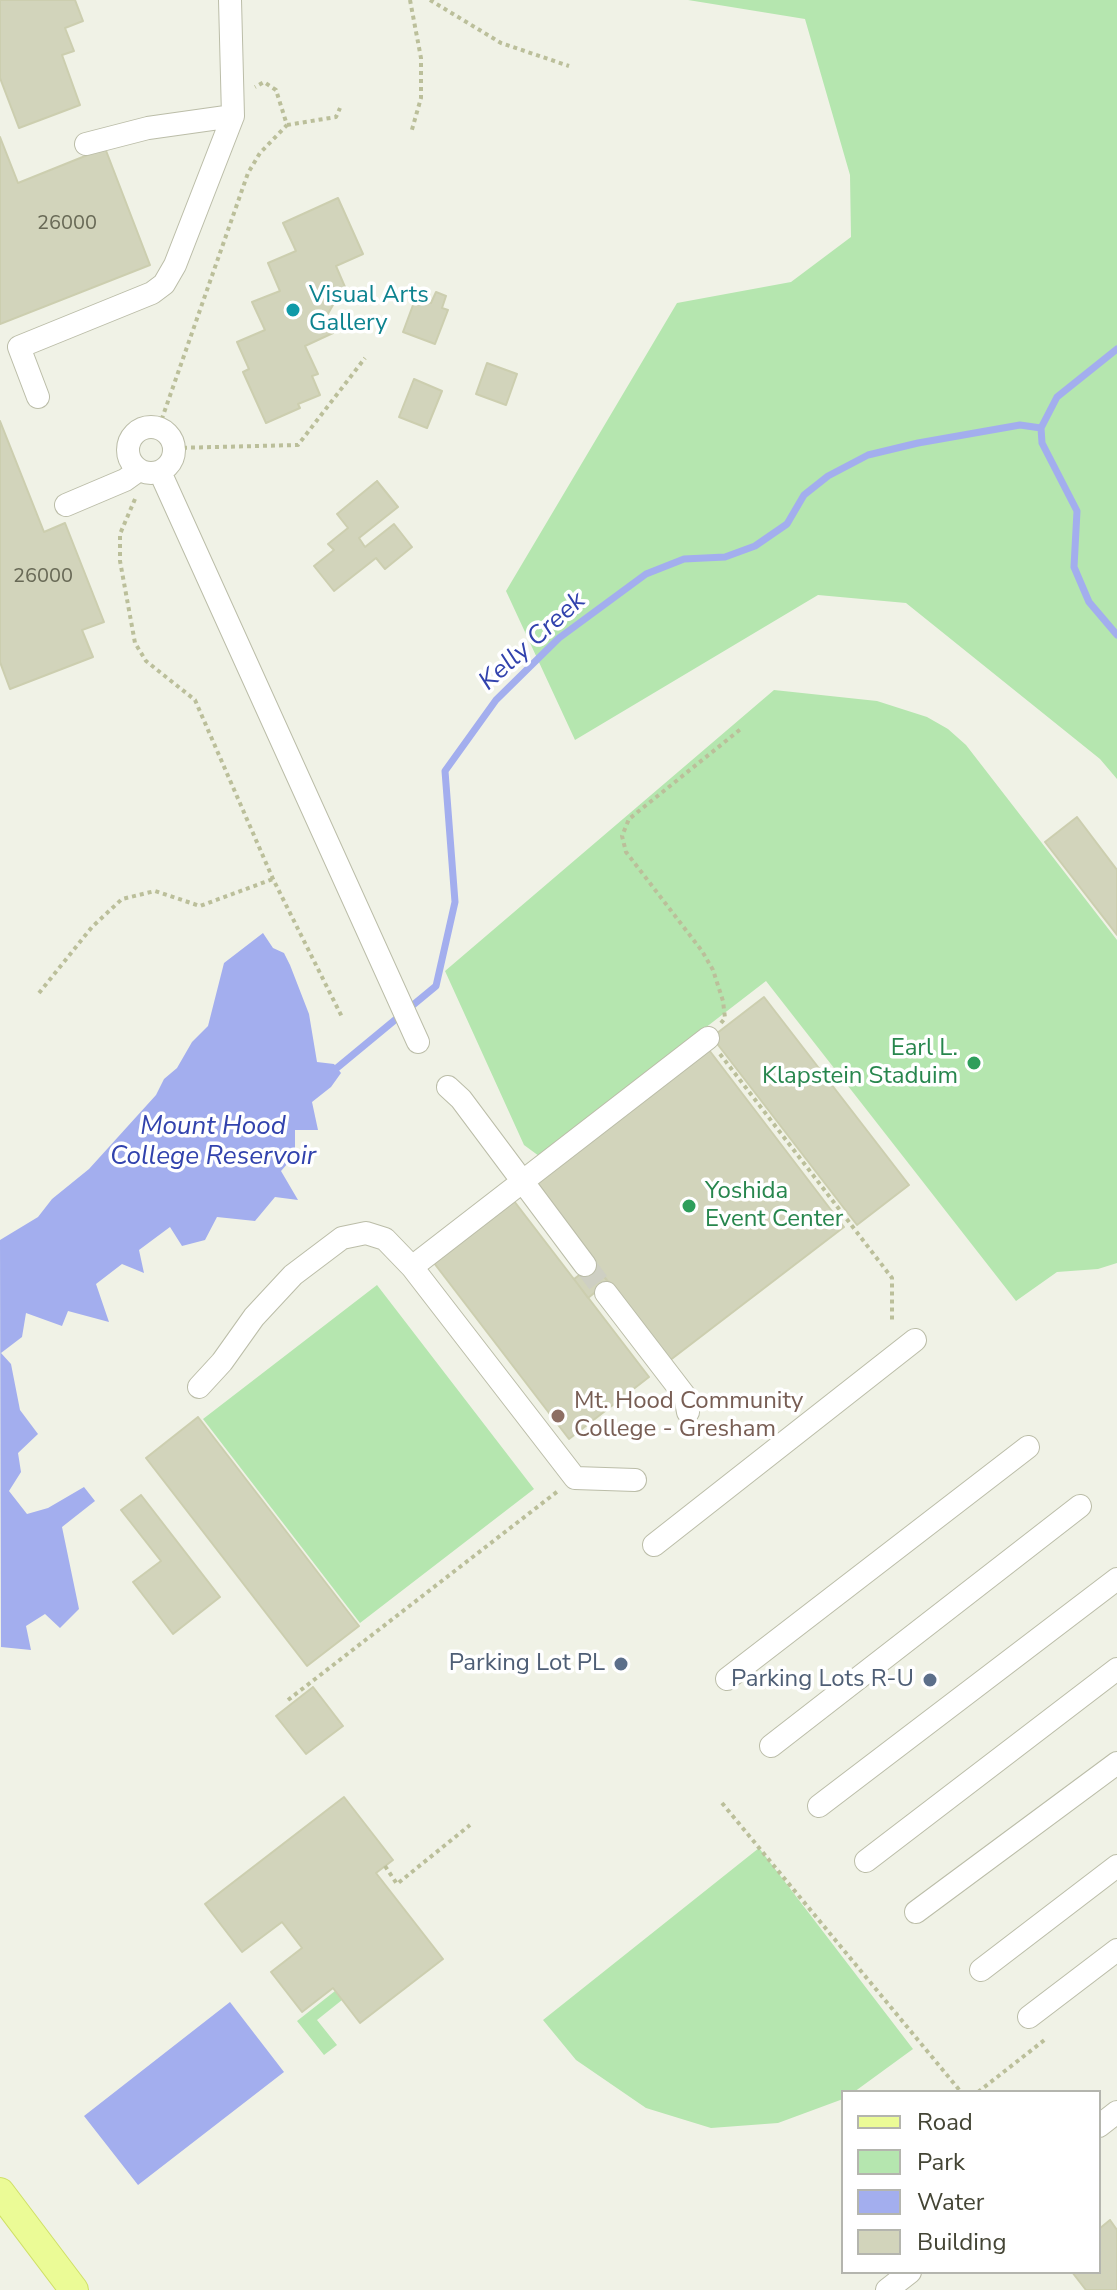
<!DOCTYPE html>
<style>
body{margin:0}
#map{position:relative;width:1117px;height:2290px;overflow:hidden;background:#f0f2e6;font-family:"Nunito Sans",sans-serif}
canvas{display:block}
.legend{position:absolute;left:841px;top:2090px;width:260px;height:184px;box-sizing:border-box;background:#fff;border:2px solid #b4b5ae;margin:0;padding:10px 14px;list-style:none;font-size:24px;color:#444535}
.legend li{display:flex;align-items:center;gap:16px;height:40px}
.legend b{width:40px;border:2px solid #b4b5ae}
</style>
<div id="map">
<canvas width="1117" height="2290"></canvas>
<ul class="legend">
<li><b style="height:10px;background:#ebfb96"></b>Road</li>
<li><b style="height:22px;background:#b5e6af"></b>Park</li>
<li><b style="height:22px;background:#a3aeee"></b>Water</li>
<li><b style="height:22px;background:#d2d4bb"></b>Building</li>
</ul>
</div>
<script>
const g = document.querySelector('canvas').getContext('2d');
g.lineJoin = 'round';
function fill(path, color) {
  g.fillStyle = color;
  g.fill(path, 'evenodd');
}
function poly(rows) {
  const path = new Path2D();
  for (const r of rows) {
    if (r.length === 3) {
      path.moveTo(r[0] + r[2], r[1]);
      path.arc(r[0], r[1], r[2], 0, 2 * Math.PI);
      continue;
    }
    path.moveTo(r[0], r[1]);
    for (let i = 2; i < r.length; i += 2) path.lineTo(r[i], r[i + 1]);
  }
  return path;
}
function stroke(path, color, width, dash) {
  g.strokeStyle = color;
  g.lineWidth = width;
  g.lineCap = dash ? 'butt' : 'round';
  g.setLineDash(dash || []);
  g.stroke(path);
}
function drawText(font, color, halo, rows, align = 'center') {
  g.font = font + ' "Nunito Sans",sans-serif';
  g.lineWidth = 7;
  g.setLineDash([]);
  g.textBaseline = 'middle';
  g.strokeStyle = halo;
  g.fillStyle = color;
  for (const [text, x, y, turn = 0] of rows) {
    g.save();
    g.translate(x, y);
    g.rotate((+turn || 0) * Math.PI / 180);
    g.textAlign = isNaN(turn) ? turn : align;
    if (halo) g.strokeText(text, 0, 0);
    g.fillText(text, 0, 0);
    g.restore();
  }
}
fill(poly([
 [688,0,1117,0,1117,779,1100,759,906,603,818,595,575,740,506,591,677,303,791,282,851,237,850,175,805,19],
 [774,690,877,701,927,717,948,729,966,745,1117,940,1117,1263,1098,1269,1057,1272,1016,1301,766,981,539,1156,524,1145,445,971],
 [377,1285,534,1489,360,1623,203,1419],
 [759,1848,913,2049,854,2092,843,2092,843,2099,778,2123,711,2128,646,2108,576,2060,543,2020],
 [335,1991,342,2000,317,2020,337,2045,324,2055,297,2021]
]), '#b5e6af');
fill(poly([
 [263,933,273,948,284,953,290,965,309,1014,317,1062,334,1064,341,1073,331,1087,312,1102,318,1130,295,1130,295,1155,281,1171,298,1200,275,1197,255,1221,217,1217,205,1240,182,1246,170,1227,139,1250,144,1273,122,1264,96,1284,109,1322,68,1311,62,1326,26,1313,22,1337,1,1353,11,1364,20,1410,38,1434,18,1453,21,1472,9,1491,27,1514,48,1508,84,1487,95,1501,62,1527,79,1609,60,1628,45,1614,26,1626,31,1650,1,1647,0,1240,38,1217,52,1199,89,1169,156,1095,164,1079,177,1068,192,1042,208,1026,224,963],
 [230,2002,284,2072,138,2185,84,2116]
]), '#a3aeee');
stroke(poly([
 [1117,349,1057,397,1041,428,1042,443,1077,511,1074,567,1089,602,1117,635],
 [332,1072,436,986,455,902,445,771,496,700,559,638,646,574,684,559,725,557,755,546,787,524,804,495,828,476,868,455,918,443,1020,425,1041,428]
]), '#a3aeee', 7);
const building = poly([
 [0,0,75,0,83,21,65,28,74,51,62,55,80,105,19,128,0,78,0,0],
 [0,137,18,183,105,148,150,265,0,324,0,137],
 [338,198,363,254,336,266,348,294,332,302,333,305,326,317,333,333,305,346,318,374,312,376,320,395,298,404,300,408,266,423,243,372,249,369,237,342,265,330,252,302,280,291,268,263,296,251,283,223,338,198],
 [436,292,446,296,442,308,448,310,435,344,403,332,416,297,431,303,436,292],
 [487,363,517,374,506,405,476,394,487,363],
 [414,379,442,391,427,428,399,417,414,379],
 [0,421,44,532,65,523,104,622,82,630,93,657,10,689,0,662,0,421],
 [377,481,398,507,359,538,365,547,394,524,412,547,385,569,376,558,334,591,314,566,334,550,328,544,348,528,337,514,377,481],
 [1077,817,1117,870,1117,935,1045,842,1077,817],
 [764,997,909,1185,857,1225,712,1037,764,997],
 [709,1050,844,1227,669,1361,534,1185,709,1050],
 [514,1201,649,1377,569,1439,434,1263,514,1201],
 [594,1264,608,1282,588,1298,574,1279,594,1264],
 [198,1417,359,1626,307,1666,146,1458,198,1417],
 [141,1495,220,1597,173,1634,133,1582,161,1561,121,1510,141,1495],
 [313,1687,343,1726,306,1754,276,1716,313,1687],
 [344,1797,393,1860,376,1873,443,1959,360,2023,333,1988,302,2012,271,1972,302,1948,282,1922,242,1952,205,1904,344,1797],
 [1110,2220,1117,2230,1117,2290,1086,2290,1072,2272,1099,2272,1099,2229,1110,2220]
]);
fill(building, '#d2d4bb');
stroke(building, '#ccceaf', 2);
stroke(poly([
 [585,1265,606,1293]
]), '#cecfc3', 22, [22, 11]);
const minor = poly([
 [86,144,148,128,233,116],
 [38,397,19,347,152,293,164,284,175,265,233,116,230,0],
 [151,450,23],
 [160,472,418,1042],
 [66,505,125,480,139,470],
 [448,1087,461,1099,585,1265],
 [606,1293,685,1396,688,1412],
 [199,1387,222,1362,254,1317,293,1275,342,1238,366,1233,385,1239,412,1267],
 [635,1480,575,1478,412,1267,708,1038],
 [654,1545,915,1340],
 [727,1679,1028,1447],
 [771,1746,1080,1506],
 [819,1806,1117,1579],
 [866,1861,1117,1669],
 [916,1912,1117,1763],
 [981,1970,1117,1866],
 [1029,2017,1117,1950],
 [1099,2126,1117,2112],
 [887,2290,910,2272]
]);
const major = poly([
 [0,2192,74,2290]
]);
stroke(minor, '#bbbda8', 24);
stroke(major, '#cfe066', 30);
stroke(poly([
 [410,0,421,58,421,98,411,133],
 [430,0,501,43,569,66],
 [287,125,336,117,340,108],
 [159,427,248,173,260,153,287,125,276,90,264,82,255,87],
 [175,448,298,445,365,358],
 [135,499,120,534,120,561,135,643,146,661,195,700,273,879,342,1017],
 [39,993,92,927,122,899,155,891,200,906,273,879],
 [721,1023,725,1018,723,1001,713,970,702,951,626,852,622,836,629,819,742,728],
 [720,1054,892,1278,892,1322],
 [288,1700,558,1491],
 [722,1803,961,2092],
 [385,1866,397,1884,470,1825],
 [978,2092,1047,2038]
]), '#bbbf9a', 4, [4, 4]);
stroke(minor, '#fff', 22);
stroke(major, '#ebfb96', 28);
for (const [x, y, r, color] of [
 [293,310,8,"#0f9aa8"],
 [974,1063,8,"#2e9e5b"],
 [689,1206,8,"#2e9e5b"],
 [558,1416,8,"#8d6e63"],
 [621,1664,8,"#5c6f8a"],
 [930,1680,8,"#5c6f8a"]
]) {
  const dot = new Path2D();
  dot.arc(x, y, r, 0, 2 * Math.PI);
  g.fillStyle = color;
  g.fill(dot);
  stroke(dot, '#fff', 3);
}
drawText('20px', '#686956', null, [
 ["26000",67,224],
 ["26000",43,577]
]);
drawText('24px', '#0d838f', '#fff', [
 ["Visual Arts",309,296],
 ["Gallery",309,324]
], 'left');
drawText('24px', '#27864d', '#fff', [
 ["Earl L.",958,1049],
 ["Klapstein Staduim",958,1077],
 ["Yoshida",705,1192,"left"],
 ["Event Center",705,1220,"left"]
], 'right');
drawText('24px', '#785e54', '#fff', [
 ["Mt. Hood Community",574,1402],
 ["College - Gresham",574,1430]
], 'left');
drawText('24px', '#4e5e75', '#fff', [
 ["Parking Lot PL",605,1664],
 ["Parking Lots R-U",914,1680]
], 'right');
drawText('italic 26px', '#3142ad', '#fff', [
 ["Kelly Creek",533,642,-42],
 ["Mount Hood",213,1128],
 ["College Reservoir",213,1158]
]);
</script>
